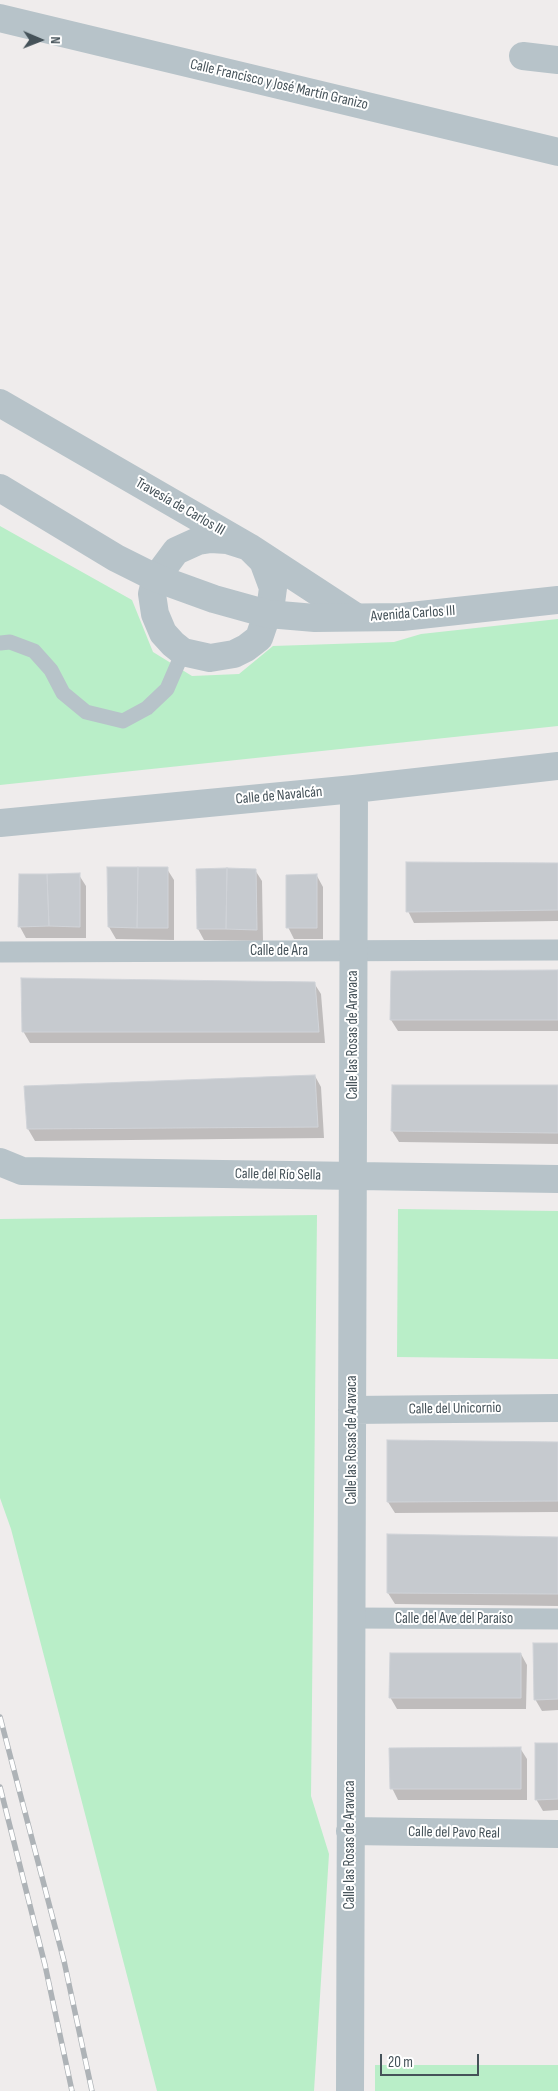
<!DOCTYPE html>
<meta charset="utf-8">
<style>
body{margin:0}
#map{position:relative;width:558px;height:2091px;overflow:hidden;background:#efecec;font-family:"Sofia Sans Condensed",sans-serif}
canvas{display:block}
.north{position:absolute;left:15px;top:15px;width:50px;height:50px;-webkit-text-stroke:4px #fff;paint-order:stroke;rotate:91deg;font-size:14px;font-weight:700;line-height:20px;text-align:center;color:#455259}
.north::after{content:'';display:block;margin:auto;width:18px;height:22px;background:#455259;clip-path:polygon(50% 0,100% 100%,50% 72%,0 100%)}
.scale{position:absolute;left:380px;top:2054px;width:99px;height:22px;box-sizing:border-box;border:2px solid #455259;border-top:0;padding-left:6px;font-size:15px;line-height:18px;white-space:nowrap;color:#455259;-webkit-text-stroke:4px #fff;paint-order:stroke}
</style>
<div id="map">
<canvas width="558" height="2091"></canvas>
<div class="north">N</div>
<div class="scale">20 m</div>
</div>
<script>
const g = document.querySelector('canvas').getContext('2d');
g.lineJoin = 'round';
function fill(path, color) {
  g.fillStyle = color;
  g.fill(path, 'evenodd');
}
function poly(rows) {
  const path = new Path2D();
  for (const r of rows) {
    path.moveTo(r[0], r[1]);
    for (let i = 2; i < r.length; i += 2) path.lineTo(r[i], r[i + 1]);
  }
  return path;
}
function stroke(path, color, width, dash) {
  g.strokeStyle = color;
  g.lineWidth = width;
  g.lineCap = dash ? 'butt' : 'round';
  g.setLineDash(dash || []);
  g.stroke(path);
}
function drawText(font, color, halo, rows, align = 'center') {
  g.font = font + ' "Sofia Sans Condensed",sans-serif';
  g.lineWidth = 4;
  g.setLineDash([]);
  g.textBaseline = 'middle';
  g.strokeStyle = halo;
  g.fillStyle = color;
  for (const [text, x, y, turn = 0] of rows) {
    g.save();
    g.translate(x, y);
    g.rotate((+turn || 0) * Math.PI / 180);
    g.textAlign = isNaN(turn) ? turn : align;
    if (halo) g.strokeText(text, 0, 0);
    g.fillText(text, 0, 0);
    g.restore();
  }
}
fill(poly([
 [0,526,132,600,153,652,192,676,239,674,273,646,394,642,421,634,558,619,558,726,0,785],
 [398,1209,558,1211,558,1359,397,1357],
 [317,1215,311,1796,329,1854,314,2091,157,2091,11,1529,0,1498,0,1219],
 [375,2065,558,2065,558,2091,375,2091]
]), '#b9eec8');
fill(poly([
 [558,864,558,921,414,923,408,911],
 [109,868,167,869,174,880,174,940,116,939,109,927],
 [255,870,262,881,263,941,204,940,198,929],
 [79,875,86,886,86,938,26,938,20,927],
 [317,876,323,887,323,939,294,939,288,927],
 [558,971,558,1031,398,1031,391,1020],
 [314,983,321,994,325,1043,30,1043,23,1031],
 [315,1076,321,1087,324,1138,35,1141,28,1129,26,1088],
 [558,1086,558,1144,399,1142,392,1131],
 [558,1443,558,1512,395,1513,388,1502],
 [558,1538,558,1606,395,1604,388,1593],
 [558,1644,558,1710,542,1711,535,1699],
 [521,1654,527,1665,526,1709,397,1709,390,1697],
 [558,1744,558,1810,543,1811,536,1799],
 [520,1748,527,1759,527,1800,398,1800,392,1788]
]), '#0003');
const building = poly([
 [406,862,558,863,558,910,406,912,406,862],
 [107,867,138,867,137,928,108,927,107,867],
 [138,867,168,867,168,928,137,928,138,867],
 [227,868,256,869,257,930,226,929,227,868],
 [227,868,226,929,197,929,196,869,227,868],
 [80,873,80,927,49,926,47,874,80,873],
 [19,874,47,874,49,926,18,927,19,874],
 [317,874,317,928,286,928,286,875,317,874],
 [558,970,558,1020,390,1020,391,971,558,970],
 [21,978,315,982,319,1032,22,1032,21,978],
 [315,1075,318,1127,27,1129,24,1086,315,1075],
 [392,1085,558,1085,558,1133,391,1131,392,1085],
 [387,1440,558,1442,558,1501,387,1502,387,1440],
 [387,1534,558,1537,558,1594,387,1593,387,1534],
 [533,1643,558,1643,558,1699,534,1700,533,1643],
 [390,1653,521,1653,521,1698,389,1698,390,1653],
 [535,1743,558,1743,558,1799,535,1800,535,1743],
 [521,1747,521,1789,390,1789,389,1748,521,1747]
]);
fill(building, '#c6cacf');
stroke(building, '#d0d3d8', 1);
stroke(poly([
 [0,643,10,642,34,651,51,670,63,693,86,712,123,721,147,708,167,689,183,652]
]), '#b7c3c9', 15);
stroke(poly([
 [0,952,558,950],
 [351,1618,558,1619]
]), '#b7c3c9', 21);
stroke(poly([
 [0,18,558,152],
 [523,56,558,60],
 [0,403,249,547,356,617],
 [211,539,227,540,249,547,263,561,273,588,271,603,259,638,246,648,234,654,210,658,183,652,173,644,163,633,155,614,152,594,156,578,176,551,198,541,211,539],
 [0,823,354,789,558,766],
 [0,1162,22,1171,558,1179],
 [352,1410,558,1408],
 [350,1831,558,1834],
 [350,2091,354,789]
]), '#b7c3c9', 28);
stroke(poly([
 [0,488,116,558,156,578,214,599,268,614,315,618,402,617,558,600]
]), '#b7c3c9', 28);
const rail = poly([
 [0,1717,64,1961,92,2091],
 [0,1787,45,1965,72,2091]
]);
stroke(rail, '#aeb3b7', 5.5);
stroke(rail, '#fff', 4, [11]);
drawText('15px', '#455259', '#fff', [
 ["Calle Francisco y José Martín Granizo",279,85,13],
 ["Travesía de Carlos III",180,507,30],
 ["Avenida Carlos III",413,614,-4],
 ["Calle de Navalcán",279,796,-5],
 ["Calle de Ara",279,951],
 ["Calle las Rosas de Aravaca",353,1035,-90],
 ["Calle del Río Sella",278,1175,1],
 ["Calle del Unicornio",455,1409,-1],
 ["Calle las Rosas de Aravaca",352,1440,-90],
 ["Calle del Ave del Paraíso",454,1619],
 ["Calle del Pavo Real",454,1833,1],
 ["Calle las Rosas de Aravaca",350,1845,-90]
]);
</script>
